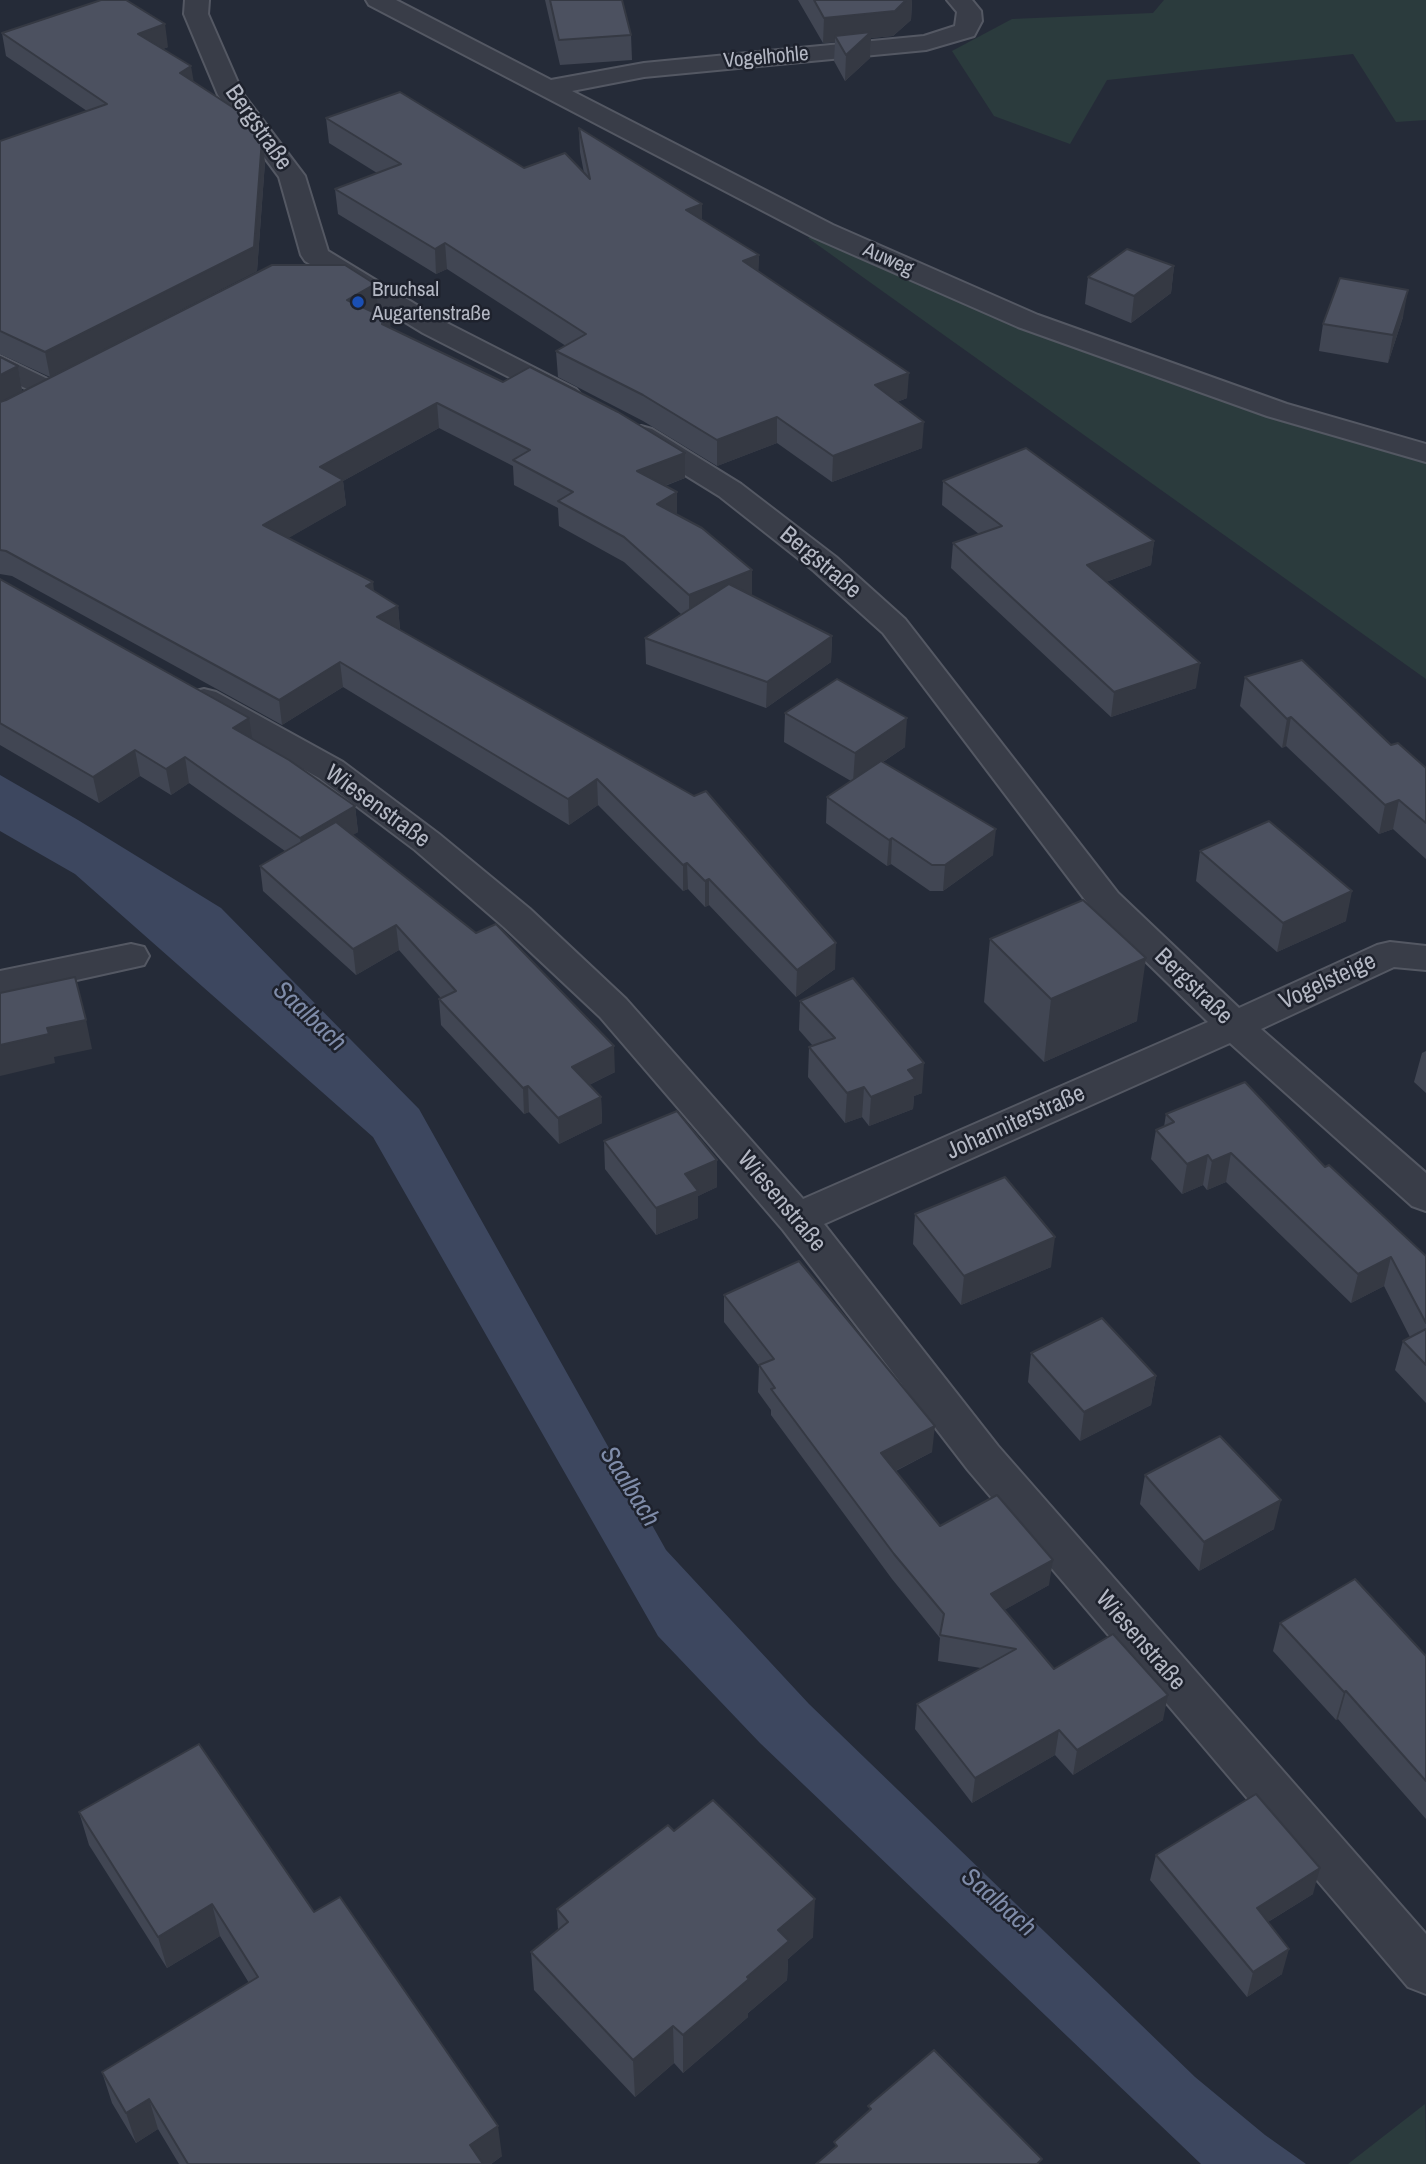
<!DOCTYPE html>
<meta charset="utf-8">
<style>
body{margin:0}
canvas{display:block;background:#252b38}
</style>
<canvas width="1426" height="2164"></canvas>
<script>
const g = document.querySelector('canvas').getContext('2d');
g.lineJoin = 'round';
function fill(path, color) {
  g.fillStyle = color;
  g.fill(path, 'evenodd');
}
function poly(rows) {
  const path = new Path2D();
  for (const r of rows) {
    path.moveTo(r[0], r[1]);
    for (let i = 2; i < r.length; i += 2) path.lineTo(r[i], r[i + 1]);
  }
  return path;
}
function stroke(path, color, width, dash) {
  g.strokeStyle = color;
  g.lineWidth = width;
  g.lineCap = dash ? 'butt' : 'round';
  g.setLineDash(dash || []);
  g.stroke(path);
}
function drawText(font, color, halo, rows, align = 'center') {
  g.font = font + ' "Archivo Narrow",sans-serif';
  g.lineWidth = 5;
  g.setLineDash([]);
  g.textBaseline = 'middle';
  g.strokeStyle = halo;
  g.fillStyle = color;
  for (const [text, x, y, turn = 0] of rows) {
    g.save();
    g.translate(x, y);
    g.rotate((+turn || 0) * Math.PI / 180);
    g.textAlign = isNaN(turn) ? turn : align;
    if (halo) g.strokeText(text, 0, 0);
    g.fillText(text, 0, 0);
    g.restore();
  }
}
fill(poly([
 [1164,0,1426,0,1426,120,1396,122,1353,54,1107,80,1070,144,994,116,952,51,1012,19,1153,13],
 [823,231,1028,321,1426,453,1426,679,808,238],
 [1425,2104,1426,2164,1348,2164]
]), '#2b3b3d');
fill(poly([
 [0,775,78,820,221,908,419,1109,666,1550,809,1704,1195,2077,1265,2135,1306,2164,1201,2164,760,1743,658,1636,373,1137,75,874,0,831]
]), '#3d475f');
const street = poly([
 [185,0,209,0,208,14,243,94,305,176,328,251,443,321,576,389,581,395,576,401,566,404,556,401,423,333,305,261,301,255,279,177,218,95,184,14,185,0],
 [366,0,396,0,551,80,644,63,924,36,955,26,957,12,947,0,972,0,981,11,982,21,974,36,926,50,644,77,572,91,833,225,1038,315,1287,404,1426,444,1426,462,1267,416,1018,327,813,237,369,5,366,0],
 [0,356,60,385,65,391,60,397,50,400,0,376,0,356],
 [641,426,652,429,741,484,836,557,905,619,1118,893,1239,1008,1377,945,1390,942,1426,946,1426,970,1394,967,1261,1029,1426,1173,1426,1211,1412,1206,1230,1043,824,1224,998,1446,1426,1934,1426,1994,1408,1987,968,1470,783,1230,600,1017,504,927,415,850,319,778,192,706,187,699,192,692,204,689,216,692,343,762,439,834,530,909,626,999,803,1199,1208,1022,1092,909,883,633,814,571,719,496,630,441,626,435,630,429,641,426],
 [131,944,144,947,149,956,144,965,0,997,0,971,131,944]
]);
stroke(street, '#545863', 4);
fill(street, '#393d48');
fill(poly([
 [545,0,622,0,631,35,632,60,560,65],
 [798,0,912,0,911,20,893,36,871,38,870,58,845,81,834,61,835,42,823,43],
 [2,33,168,47,163,49,265,162,257,271,50,377,0,354,0,141,87,111,6,56],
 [326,118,524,168,584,173,580,152,579,128,702,204,702,220,759,255,758,272,907,398,897,402,922,448,832,482,777,443,717,466,643,421,558,377,556,351,566,346,447,269,436,274,338,214,335,189,377,173,329,143],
 [1174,266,1171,293,1131,323,1085,304,1088,277],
 [378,308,372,312,390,328,685,478,665,486,677,515,752,596,832,636,831,662,766,708,646,664,645,638,681,614,624,562,559,526,558,508,514,485,513,466,439,428,343,481,346,505,288,538,398,606,400,630,694,796,835,969,796,997,709,905,705,907,688,889,683,891,598,805,569,825,343,687,282,725,12,576,0,574,0,357,18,366,22,391,1,401],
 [1403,317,1388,363,1319,351,1323,324],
 [943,481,1154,541,1151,565,1106,582,1196,688,1111,717,951,568,953,543,979,534,942,505],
 [0,579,252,739,355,806,358,832,352,835,615,1072,589,1085,601,1097,602,1123,559,1144,529,1112,524,1114,441,1025,439,999,441,998,399,950,356,975,263,891,260,866,285,851,189,783,171,795,140,776,99,803,0,745],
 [1245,677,1391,745,1426,768,1426,859,1393,829,1379,834,1286,746,1282,748,1240,706],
 [785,713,905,747,883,762,993,855,943,891,930,891,891,864,887,866,826,823,827,797,851,781,784,742],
 [1200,851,1346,921,1277,952,1196,881],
 [990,939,1137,1021,1044,1062,984,1002],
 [800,1001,922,1093,914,1096,913,1109,869,1126,862,1117,845,1123,808,1077,809,1047,813,1046,799,1030],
 [1426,1051,1426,1093,1414,1082,1422,1053],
 [1166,1114,1325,1167,1426,1256,1426,1403,1395,1370,1403,1341,1410,1337,1384,1286,1351,1303,1226,1182,1207,1190,1203,1185,1182,1194,1151,1159,1156,1130,1164,1127],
 [604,1141,717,1187,698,1196,698,1218,656,1235,605,1169],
 [915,1214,1051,1267,961,1305,913,1244],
 [724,1295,932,1452,896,1471,940,1526,1049,1585,1004,1610,1054,1669,1163,1720,1073,1775,1055,1755,972,1803,915,1729,917,1704,981,1668,938,1661,940,1638,892,1579,771,1415,771,1410,758,1392,759,1366,724,1322],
 [1031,1353,1156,1376,1151,1405,1080,1441,1028,1382],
 [1145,1475,1274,1529,1199,1571,1140,1504],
 [1280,1623,1426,1656,1426,1819,1338,1719,1336,1720,1273,1651],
 [79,1812,314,1912,502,2156,491,2164,179,2164,158,2129,136,2143,112,2103,102,2072,249,1983,220,1936,167,1968,89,1845],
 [674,1831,813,1937,788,1959,787,1980,748,2013,748,2017,683,2073,674,2063,635,2097,534,1990,531,1952,558,1930,557,1909],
 [1156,1855,1313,1894,1268,1922,1282,1974,1247,1997,1150,1880]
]), '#414653');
fill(poly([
 [906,0,912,0,911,20,893,36,871,38,870,58,845,81,846,55,835,36,835,42,823,43,824,18],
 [165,24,168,47,141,57,138,34],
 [191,66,195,89,180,73],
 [262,139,265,162,257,271,50,377,45,352],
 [702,204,702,229,686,210],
 [445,243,447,269,436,274,435,249],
 [759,255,758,280,743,261],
 [1174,266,1171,293,1131,323,1134,296],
 [375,284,378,308,349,324,347,300],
 [1408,290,1403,317,1388,363,1393,335],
 [390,320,392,345,382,324],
 [18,366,22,391,0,402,0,375],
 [909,373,907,398,873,411,875,385],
 [437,403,439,428,343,481,346,505,266,551,263,525,320,467],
 [777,417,777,443,717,466,717,440],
 [924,422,922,448,832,482,833,456],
 [685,453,685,478,637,496,637,471],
 [677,492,677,517,657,504],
 [1154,541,1151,565,1084,590,1087,565],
 [752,570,752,596,689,621,689,595],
 [373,582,376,608,366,586],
 [398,606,400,631,377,617],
 [832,636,831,662,766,708,767,682],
 [340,662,343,687,282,725,279,700],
 [1200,663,1196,688,1111,717,1114,692],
 [1291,717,1286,746,1282,748,1287,719],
 [249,718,253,744,233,728],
 [907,718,905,747,853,782,855,753],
 [135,750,140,776,99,803,93,777],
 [185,757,189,783,171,795,166,769],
 [597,779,598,805,569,825,568,799],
 [1399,800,1393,829,1379,834,1385,805],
 [355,806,358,832,304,864,300,838],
 [996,829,993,855,943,891,945,865],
 [892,838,891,864,887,866,889,840],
 [687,863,688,889,683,891,683,865],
 [709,879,709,905,705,907,705,881],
 [1352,891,1346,921,1277,952,1283,923],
 [396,925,399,950,356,975,353,949],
 [836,943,835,969,796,997,797,970],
 [1146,958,1137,1021,1044,1062,1051,999],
 [86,1020,92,1049,54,1057,55,1063,0,1076,0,1045,47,1028],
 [614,1046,615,1072,573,1093,572,1067],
 [924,1063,922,1093,914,1096,913,1109,869,1126,871,1097,908,1070],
 [528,1086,529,1112,524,1114,523,1088],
 [864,1087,862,1117,845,1123,847,1093],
 [601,1097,602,1123,559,1144,558,1118],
 [1231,1153,1226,1182,1207,1190,1212,1161],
 [1208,1155,1203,1185,1182,1194,1187,1164],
 [717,1160,717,1187,698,1196,698,1218,656,1235,656,1208,685,1174],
 [1055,1237,1051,1267,961,1305,964,1276],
 [1391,1257,1384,1286,1351,1303,1358,1274],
 [1156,1376,1151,1405,1080,1441,1084,1412],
 [935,1426,932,1452,879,1479,881,1453],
 [1281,1500,1274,1529,1199,1571,1204,1542],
 [1053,1560,1049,1585,988,1619,991,1594],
 [1346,1691,1338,1719,1336,1720,1344,1692],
 [1168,1695,1163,1720,1073,1775,1077,1750],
 [1059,1730,1055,1755,972,1803,975,1778],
 [1320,1868,1313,1894,1250,1933,1257,1908],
 [815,1899,813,1937,788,1959,787,1980,748,2013,748,2017,683,2073,683,2035,747,1977,778,1930],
 [212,1904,220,1936,167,1968,158,1937],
 [1289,1949,1282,1974,1247,1997,1253,1972],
 [673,2026,674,2063,635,2097,633,2060],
 [149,2099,158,2129,136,2143,126,2113],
 [498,2126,502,2156,491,2164,472,2164,470,2145]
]), '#353943');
const building = poly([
 [101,0,126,0,165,24,138,34,191,66,180,73,243,114,262,139,254,247,45,352,0,331,0,141,107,104,2,33,101,0],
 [550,0,622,0,631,35,559,40,550,0],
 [814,0,906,0,895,11,824,18,814,0],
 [871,32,846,55,835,36,871,32],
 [400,92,524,168,565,153,590,179,579,128,702,204,686,210,759,255,743,261,909,373,875,385,924,422,833,456,777,417,717,440,643,395,556,351,586,334,445,243,435,249,335,189,401,164,326,118,400,92],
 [1127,249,1174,266,1134,296,1088,277,1127,249],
 [272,265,345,265,375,284,347,300,390,320,382,324,503,382,530,367,618,412,685,453,637,471,677,492,657,504,702,528,752,570,689,595,624,537,558,501,573,492,513,460,530,450,437,403,320,467,343,480,263,525,373,582,366,586,398,606,377,617,694,796,706,791,836,943,797,970,709,879,705,881,687,863,683,865,597,779,568,799,340,662,279,700,6,551,0,550,0,402,6,400,272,265],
 [1340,278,1408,290,1393,335,1323,324,1340,278],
 [0,357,18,366,0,375,0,357],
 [1026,448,1154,541,1087,565,1200,663,1114,692,953,543,1002,526,943,481,1026,448],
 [0,579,249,718,233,728,289,760,355,806,300,838,185,757,166,769,135,750,93,777,0,723,0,579],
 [729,584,832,636,767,682,645,638,729,584],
 [1302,660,1391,745,1398,743,1426,768,1426,823,1399,800,1385,805,1291,717,1287,719,1245,677,1302,660],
 [837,679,907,718,855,753,785,713,837,679],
 [881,761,996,829,945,865,932,865,892,838,889,840,827,797,881,761],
 [1269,821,1352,891,1283,923,1200,851,1269,821],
 [336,822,476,933,496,924,614,1046,572,1067,601,1097,558,1118,528,1086,523,1088,439,999,456,991,396,925,353,949,260,866,336,822],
 [1083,900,1146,958,1051,999,990,939,1083,900],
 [75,977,86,1020,47,1028,49,1034,0,1045,0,993,75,977],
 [853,978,924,1063,908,1070,915,1079,871,1097,864,1087,847,1093,809,1047,835,1038,800,1001,853,978],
 [1245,1082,1325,1167,1329,1165,1426,1256,1426,1323,1391,1257,1358,1274,1231,1153,1212,1161,1208,1155,1187,1164,1156,1130,1174,1122,1166,1114,1245,1082],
 [677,1111,717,1160,685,1174,698,1191,656,1208,604,1141,677,1111],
 [1005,1177,1055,1237,964,1276,915,1214,1005,1177],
 [799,1261,935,1426,881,1453,940,1526,997,1495,1053,1560,991,1594,1054,1669,1113,1634,1168,1695,1077,1750,1059,1730,975,1778,917,1704,1016,1649,940,1635,944,1614,894,1554,771,1389,775,1388,759,1365,774,1359,724,1295,799,1261],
 [1102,1318,1156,1376,1084,1412,1031,1353,1102,1318],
 [1426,1329,1426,1365,1403,1341,1426,1329],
 [1220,1436,1281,1500,1204,1542,1145,1475,1220,1436],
 [1355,1579,1426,1656,1426,1781,1346,1691,1344,1692,1280,1623,1355,1579],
 [199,1744,314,1912,340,1897,498,2126,470,2145,483,2164,188,2164,149,2099,126,2113,102,2072,258,1977,212,1904,158,1937,79,1812,199,1744],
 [1256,1794,1320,1868,1257,1908,1289,1949,1253,1972,1156,1855,1256,1794],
 [713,1800,815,1899,778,1930,789,1941,747,1977,749,1979,683,2035,673,2026,633,2060,531,1952,568,1922,557,1909,668,1825,674,1831,713,1800],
 [934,2050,1042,2159,1037,2164,816,2164,837,2146,834,2142,871,2109,868,2106,934,2050]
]);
fill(building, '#4c5160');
stroke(building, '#353943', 2);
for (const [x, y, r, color] of [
 [358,302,7,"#1a4fb4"]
]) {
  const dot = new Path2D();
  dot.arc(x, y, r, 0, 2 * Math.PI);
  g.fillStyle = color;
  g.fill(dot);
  stroke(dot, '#1e222d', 2.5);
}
drawText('21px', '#b4b8c4', '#1e222d', [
 ["Vogelhohle",766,58,-5],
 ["Auweg",888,260,24]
]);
drawText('21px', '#b4b8c4', '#1e222d', [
 ["Bruchsal",372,290],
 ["Augartenstraße",372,314]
], 'left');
drawText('24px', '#b4b8c4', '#1e222d', [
 ["Bergstraße",258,128,55],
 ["Bergstraße",820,563,40],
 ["Wiesenstraße",377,807,36],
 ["Vogelsteige",1328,982,-25],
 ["Bergstraße",1193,987,44],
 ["Johanniterstraße",1016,1123,-24],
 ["Wiesenstraße",781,1202,50],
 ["Wiesenstraße",1140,1641,49]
]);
drawText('italic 26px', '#7f8ca9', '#1e222d', [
 ["Saalbach",309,1017,43],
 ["Saalbach",629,1487,58],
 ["Saalbach",998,1903,41]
]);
</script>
